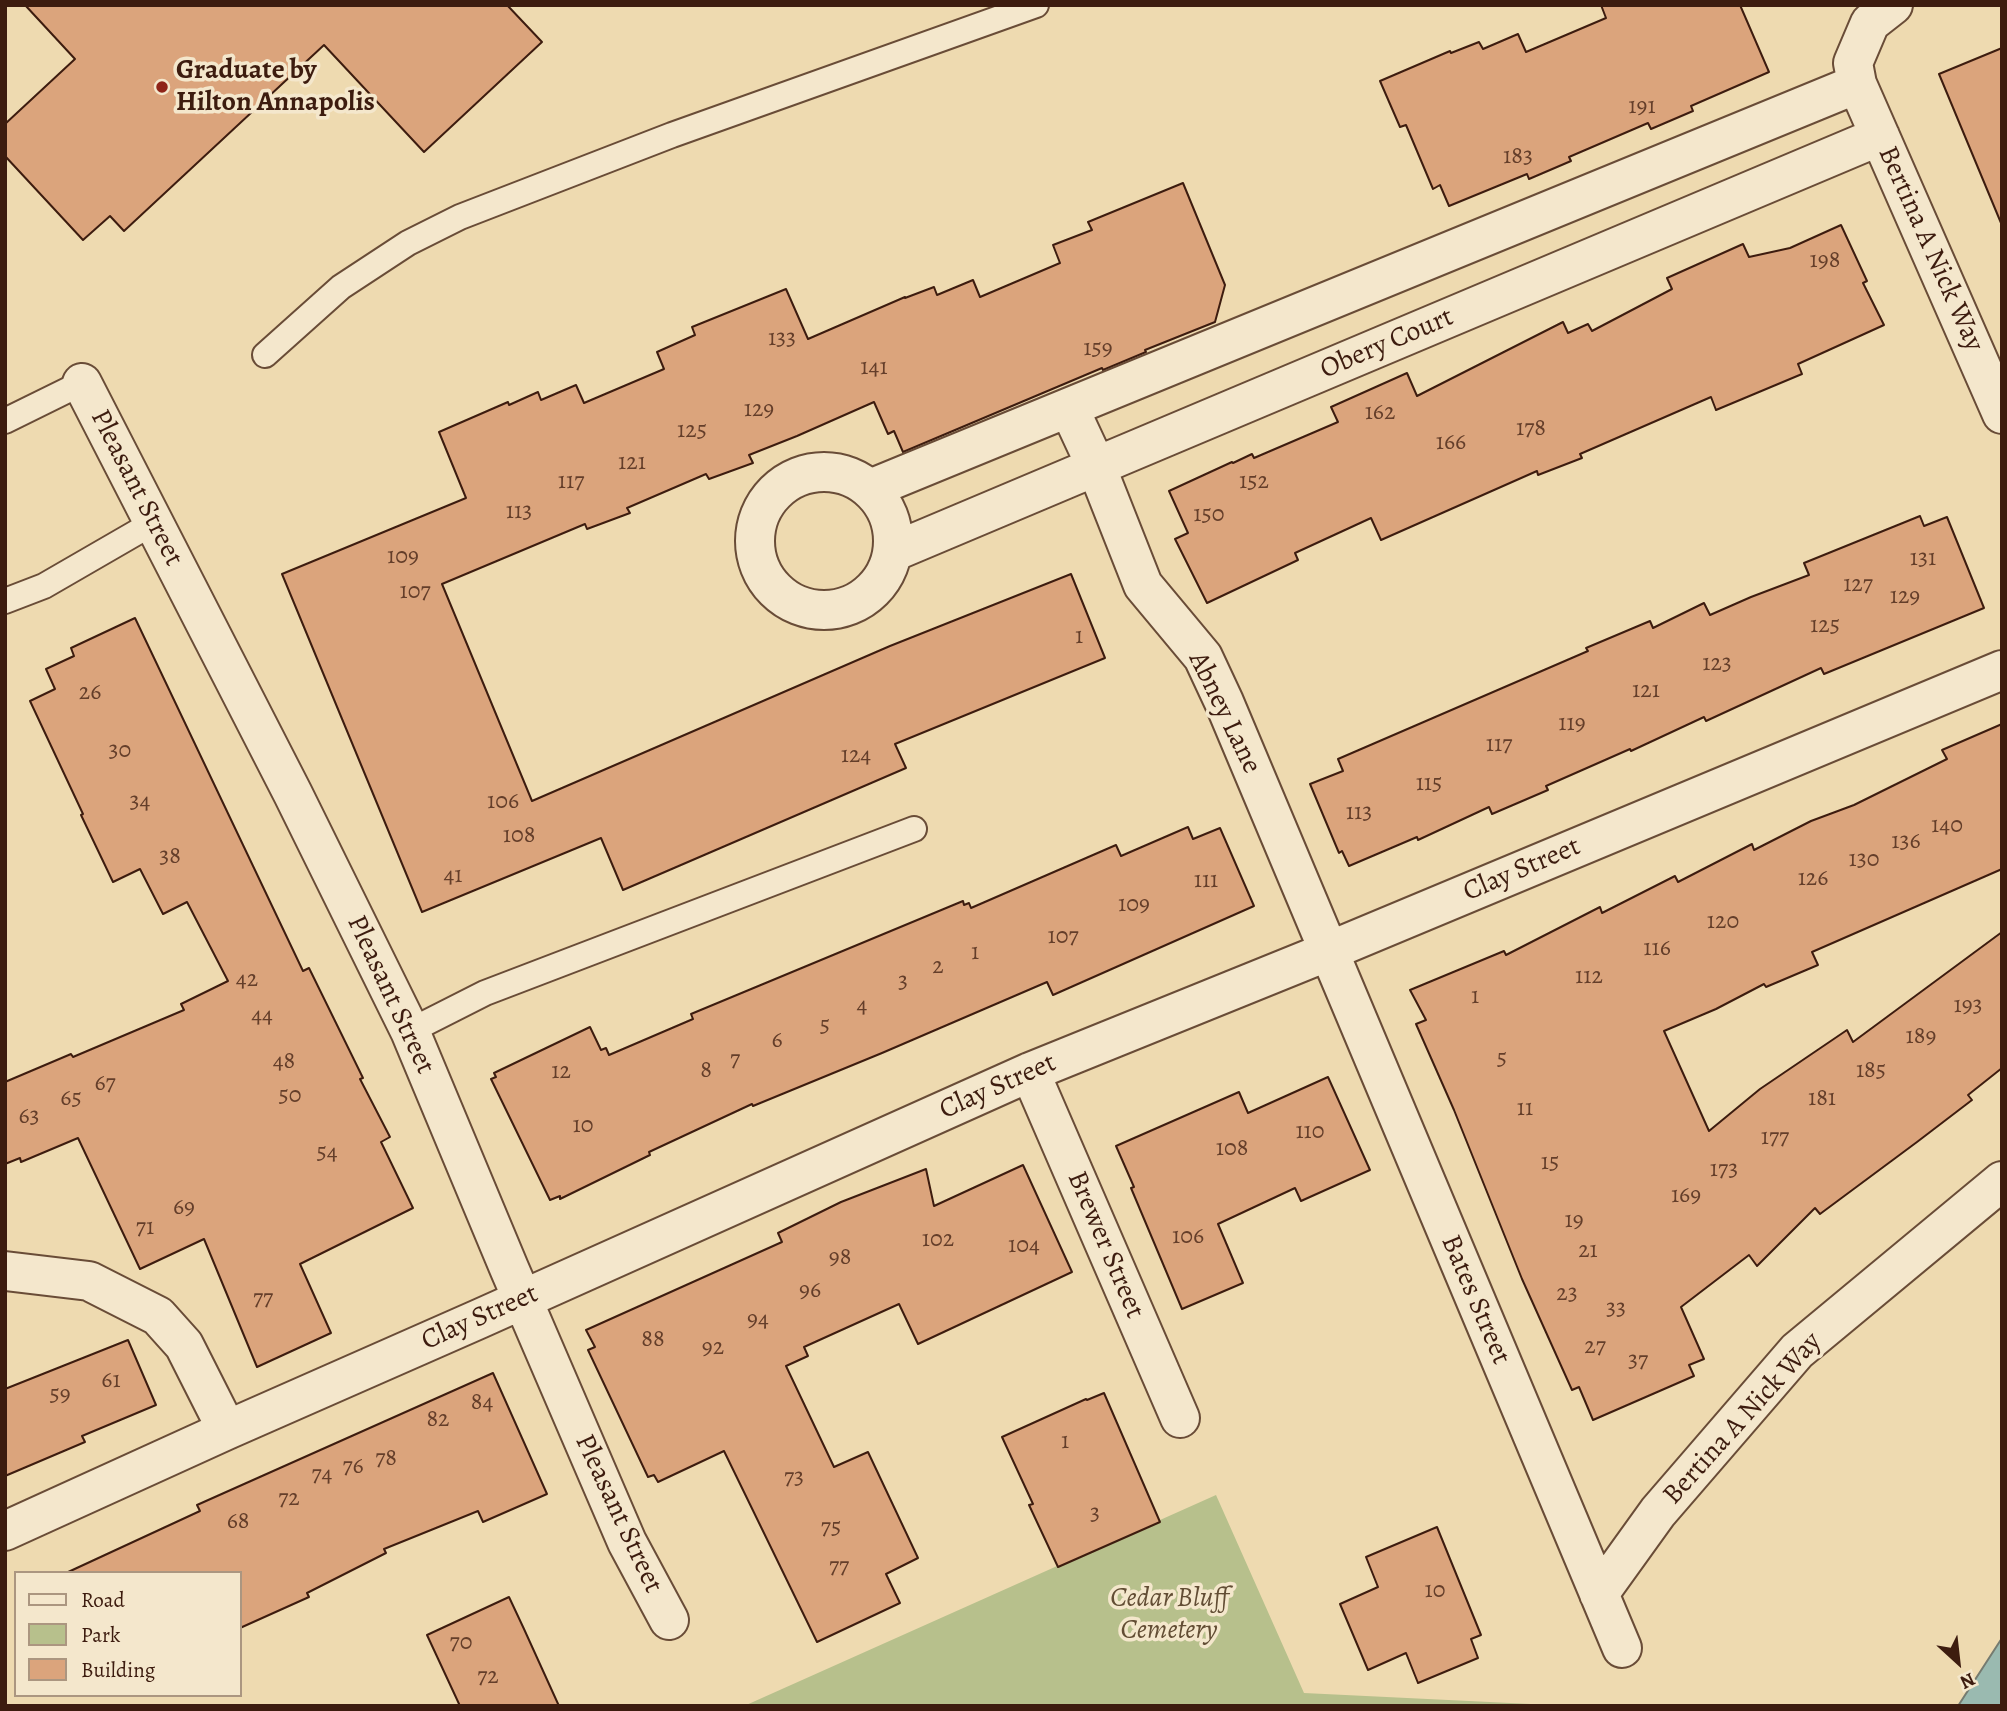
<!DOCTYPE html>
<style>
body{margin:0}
#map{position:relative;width:2007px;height:1711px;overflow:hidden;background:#eedab0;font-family:Alegreya,serif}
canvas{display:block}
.frame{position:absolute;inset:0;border:7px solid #3d1c0f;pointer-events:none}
.legend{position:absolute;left:14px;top:1571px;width:228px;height:126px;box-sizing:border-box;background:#f4e7cc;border:2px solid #ab9680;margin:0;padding:9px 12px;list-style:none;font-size:21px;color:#3d1c0f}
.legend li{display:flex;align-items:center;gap:14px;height:35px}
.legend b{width:35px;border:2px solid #ab9680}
.north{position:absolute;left:1923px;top:1627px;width:70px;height:70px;-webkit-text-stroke:5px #f4e7cc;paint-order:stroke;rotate:153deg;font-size:19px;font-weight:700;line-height:28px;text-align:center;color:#3d1c0f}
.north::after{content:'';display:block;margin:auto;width:24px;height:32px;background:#3d1c0f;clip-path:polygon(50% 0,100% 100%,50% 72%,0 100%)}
</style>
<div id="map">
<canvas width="2007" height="1711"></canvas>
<div class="frame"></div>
<ul class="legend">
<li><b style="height:9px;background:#f4e7cc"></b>Road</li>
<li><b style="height:19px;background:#b7c08c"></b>Park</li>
<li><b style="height:19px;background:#dba47c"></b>Building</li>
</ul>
<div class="north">N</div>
</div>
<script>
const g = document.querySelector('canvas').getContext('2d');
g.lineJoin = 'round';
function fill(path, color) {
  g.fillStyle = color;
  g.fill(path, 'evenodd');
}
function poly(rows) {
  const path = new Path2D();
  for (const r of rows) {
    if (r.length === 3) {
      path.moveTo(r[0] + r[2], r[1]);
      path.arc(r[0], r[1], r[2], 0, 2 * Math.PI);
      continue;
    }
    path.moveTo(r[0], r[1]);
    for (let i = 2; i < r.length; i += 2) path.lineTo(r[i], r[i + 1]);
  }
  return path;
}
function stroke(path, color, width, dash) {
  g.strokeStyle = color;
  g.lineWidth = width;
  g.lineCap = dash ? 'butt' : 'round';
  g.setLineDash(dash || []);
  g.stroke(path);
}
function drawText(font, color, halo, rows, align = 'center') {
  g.font = font + ' Alegreya,serif';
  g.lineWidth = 7;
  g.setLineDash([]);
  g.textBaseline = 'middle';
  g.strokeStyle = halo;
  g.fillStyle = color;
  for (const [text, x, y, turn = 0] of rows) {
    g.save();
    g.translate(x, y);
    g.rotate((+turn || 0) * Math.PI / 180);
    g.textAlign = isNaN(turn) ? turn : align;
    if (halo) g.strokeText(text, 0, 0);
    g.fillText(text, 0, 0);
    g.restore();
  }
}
fill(poly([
 [1216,1495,1304,1693,1572,1706,744,1706]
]), '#b7c08c');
const water = poly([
 [2002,1638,2002,1706,1958,1706,2002,1638]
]);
fill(water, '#9abab0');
stroke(water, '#757b70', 2);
const building = poly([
 [25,5,507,5,542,42,424,152,324,45,124,231,110,216,83,240,5,156,5,124,75,59,25,5],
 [1601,5,1740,5,1769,72,1691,106,1693,111,1651,129,1648,123,1569,157,1571,161,1529,179,1527,174,1449,206,1440,185,1433,189,1406,125,1400,127,1380,81,1450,51,1451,53,1479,42,1483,49,1518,34,1526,52,1606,18,1601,5],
 [2002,48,2002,223,2001,223,1939,74,2002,48],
 [1183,183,1225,285,1215,322,1145,350,1146,352,1103,370,1102,368,903,452,894,431,888,434,874,402,797,436,749,455,753,463,709,479,706,474,627,508,630,513,587,529,585,524,442,584,532,801,890,646,1071,574,1105,658,895,744,906,768,623,890,601,838,422,912,282,574,466,498,439,432,508,402,509,405,538,392,541,400,576,385,584,403,664,369,657,352,695,335,692,327,786,289,808,339,905,297,905,298,934,287,937,295,973,280,980,297,1060,263,1053,245,1092,230,1088,222,1183,183],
 [1841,225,1867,281,1863,283,1884,325,1798,364,1802,374,1716,410,1711,397,1580,454,1582,458,1538,475,1537,471,1381,540,1371,518,1295,553,1298,560,1207,603,1175,539,1188,533,1169,491,1232,462,1233,463,1252,454,1254,458,1338,422,1331,407,1407,373,1417,396,1563,322,1568,333,1588,324,1592,331,1672,289,1667,278,1743,244,1749,257,1790,248,1841,225],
 [1920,516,1924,526,1947,517,1984,608,1824,674,1821,668,1706,721,1704,717,1631,751,1630,749,1546,786,1548,790,1492,814,1489,807,1418,840,1417,837,1349,866,1342,851,1339,853,1310,784,1343,771,1338,759,1588,651,1586,648,1650,621,1653,628,1704,603,1710,615,1751,597,1809,575,1804,563,1920,516],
 [135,618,303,971,309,968,363,1078,360,1079,390,1137,381,1142,413,1208,300,1264,331,1333,257,1367,204,1239,140,1269,78,1138,21,1162,20,1158,5,1164,5,1082,71,1054,73,1057,184,1010,181,1004,228,981,187,902,163,914,140,869,113,882,81,815,83,814,30,701,55,689,46,669,74,656,71,648,135,618],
 [2002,724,2002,869,1812,952,1818,965,1766,987,1764,984,1716,1009,1664,1031,1709,1131,1760,1089,1847,1030,1853,1042,2002,932,2002,1068,1968,1095,1972,1100,1917,1142,1820,1214,1815,1208,1757,1266,1749,1255,1681,1307,1704,1359,1689,1365,1694,1376,1593,1420,1579,1387,1572,1390,1522,1279,1454,1110,1416,1024,1426,1020,1410,990,1504,951,1506,955,1600,907,1602,913,1675,876,1678,882,1752,844,1754,850,1811,821,1854,805,1947,759,1942,750,2002,724],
 [1188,827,1193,839,1220,828,1254,906,1053,995,1047,982,882,1053,753,1106,752,1104,649,1152,650,1155,560,1199,560,1196,550,1200,491,1079,496,1077,494,1073,590,1027,601,1050,606,1048,609,1055,693,1019,691,1014,963,901,964,905,969,903,971,908,1116,845,1121,856,1188,827],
 [1328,1077,1370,1170,1301,1201,1295,1188,1218,1224,1243,1283,1182,1309,1131,1188,1134,1187,1116,1146,1239,1092,1248,1113,1328,1077],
 [1023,1165,1072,1272,918,1344,899,1304,804,1347,808,1356,786,1366,834,1467,868,1452,918,1558,886,1574,900,1603,817,1642,724,1451,658,1482,654,1475,648,1477,588,1350,595,1347,586,1330,782,1242,778,1233,841,1202,926,1169,934,1206,1023,1165],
 [128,1340,156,1405,82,1436,85,1442,5,1476,5,1389,128,1340],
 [493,1373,547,1494,483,1522,478,1511,384,1549,386,1553,307,1593,309,1597,240,1628,240,1573,66,1573,200,1511,197,1505,493,1373],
 [1104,1393,1160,1522,1058,1567,1029,1505,1033,1504,1002,1437,1086,1399,1087,1400,1104,1393],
 [1437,1527,1481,1635,1471,1639,1478,1658,1418,1683,1406,1653,1368,1670,1340,1604,1378,1587,1366,1557,1437,1527],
 [509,1597,524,1629,559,1706,460,1706,427,1635,509,1597]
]);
fill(building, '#dba47c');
stroke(building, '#3d1c0f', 2);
const lane = poly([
 [265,355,341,287,408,243,460,217,672,135,1036,5],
 [5,421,82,383],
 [5,601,44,586,153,523],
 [410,1031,485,993,914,829]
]);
const street = poly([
 [1893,5,1870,23,1853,63,1857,84,2002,414],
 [82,383,293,794,410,1031,509,1268,627,1542,669,1620],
 [1069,408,1096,466,1143,585,1203,657,1224,702,1622,1648],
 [824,541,69],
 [870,489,1857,84],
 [893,552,1880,136],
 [1030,1072,1180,1418],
 [5,1271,89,1281,158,1316,184,1345,227,1430],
 [5,1531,227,1430,479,1319,1030,1072,1329,951,2002,670],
 [1599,1594,1658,1512,1797,1351,2002,1181]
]);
stroke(lane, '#694c37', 28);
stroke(street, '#694c37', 42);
stroke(lane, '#f4e7cc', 24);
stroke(street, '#f4e7cc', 38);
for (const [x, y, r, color] of [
 [162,87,7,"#8f2418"]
]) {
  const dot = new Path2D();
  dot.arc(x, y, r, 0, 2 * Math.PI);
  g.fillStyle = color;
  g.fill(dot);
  stroke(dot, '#f4e7cc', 2.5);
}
drawText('24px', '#643e2a', null, [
 ["191",1642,107],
 ["183",1518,157],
 ["198",1825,261],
 ["133",782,339],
 ["159",1098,349],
 ["141",874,368],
 ["129",759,410],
 ["162",1380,413],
 ["178",1531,429],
 ["125",692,431],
 ["166",1451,443],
 ["121",632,463],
 ["117",571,482],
 ["152",1254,482],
 ["113",519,512],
 ["150",1209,515],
 ["109",403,557],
 ["131",1923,559],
 ["127",1858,585],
 ["107",415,592],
 ["129",1905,597],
 ["125",1825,626],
 ["1",1079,637],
 ["123",1717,664],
 ["121",1646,691],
 ["26",90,693],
 ["119",1572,724],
 ["117",1499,745],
 ["30",120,751],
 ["124",856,756],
 ["115",1429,784],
 ["34",140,802],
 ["106",503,802],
 ["113",1359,813],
 ["140",1947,826],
 ["108",519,836],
 ["136",1906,842],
 ["38",170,857],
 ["130",1864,860],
 ["41",453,876],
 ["126",1813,879],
 ["111",1206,881],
 ["109",1134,905],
 ["120",1723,922],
 ["107",1063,937],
 ["116",1657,949],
 ["1",975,953],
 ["2",938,967],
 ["112",1589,977],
 ["42",247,980],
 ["3",903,982],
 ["1",1475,997],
 ["4",862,1006],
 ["193",1968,1006],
 ["44",262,1016],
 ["5",825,1026],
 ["189",1921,1037],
 ["6",777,1041],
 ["5",1502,1059],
 ["7",735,1060],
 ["48",284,1062],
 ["8",706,1071],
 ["185",1871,1071],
 ["12",561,1072],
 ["67",105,1084],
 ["50",290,1096],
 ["65",71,1099],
 ["181",1822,1099],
 ["11",1525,1109],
 ["63",29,1117],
 ["10",583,1126],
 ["110",1310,1132],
 ["177",1775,1138],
 ["108",1232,1149],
 ["54",327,1153],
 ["15",1550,1163],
 ["173",1724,1170],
 ["169",1686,1196],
 ["69",184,1208],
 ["19",1574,1221],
 ["71",145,1228],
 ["106",1188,1237],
 ["102",938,1240],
 ["104",1024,1246],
 ["21",1588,1251],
 ["98",840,1258],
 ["96",810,1291],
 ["23",1567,1294],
 ["77",263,1299],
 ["33",1616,1309],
 ["94",758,1320],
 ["88",653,1340],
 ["27",1595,1347],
 ["92",713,1348],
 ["37",1638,1361],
 ["61",111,1381],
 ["59",60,1395],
 ["84",482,1403],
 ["82",438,1420],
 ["1",1065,1442],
 ["78",386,1459],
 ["76",353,1467],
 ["74",322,1475],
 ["73",794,1478],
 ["72",289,1499],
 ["3",1095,1514],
 ["68",238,1522],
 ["75",831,1528],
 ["77",839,1567],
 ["10",1435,1591],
 ["70",461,1643],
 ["72",488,1677]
]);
drawText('bold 28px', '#3d1c0f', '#f4e7cc', [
 ["Graduate by",176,71],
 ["Hilton Annapolis",176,103]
], 'left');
drawText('28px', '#3d1c0f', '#f4e7cc', [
 ["Bertina A Nick Way",1930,249,66],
 ["Obery Court",1387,344,-23],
 ["Pleasant Street",136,488,63],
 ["Abney Lane",1224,713,64],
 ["Clay Street",1522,870,-23],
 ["Pleasant Street",390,995,65],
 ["Clay Street",998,1087,-24],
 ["Brewer Street",1105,1245,67],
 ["Bates Street",1475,1300,67],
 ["Clay Street",480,1318,-24],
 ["Bertina A Nick Way",1743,1419,-48],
 ["Pleasant Street",618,1514,65]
]);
drawText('italic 28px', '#624d34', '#f4e7cc', [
 ["Cedar Bluff",1169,1599],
 ["Cemetery",1169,1631]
]);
</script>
